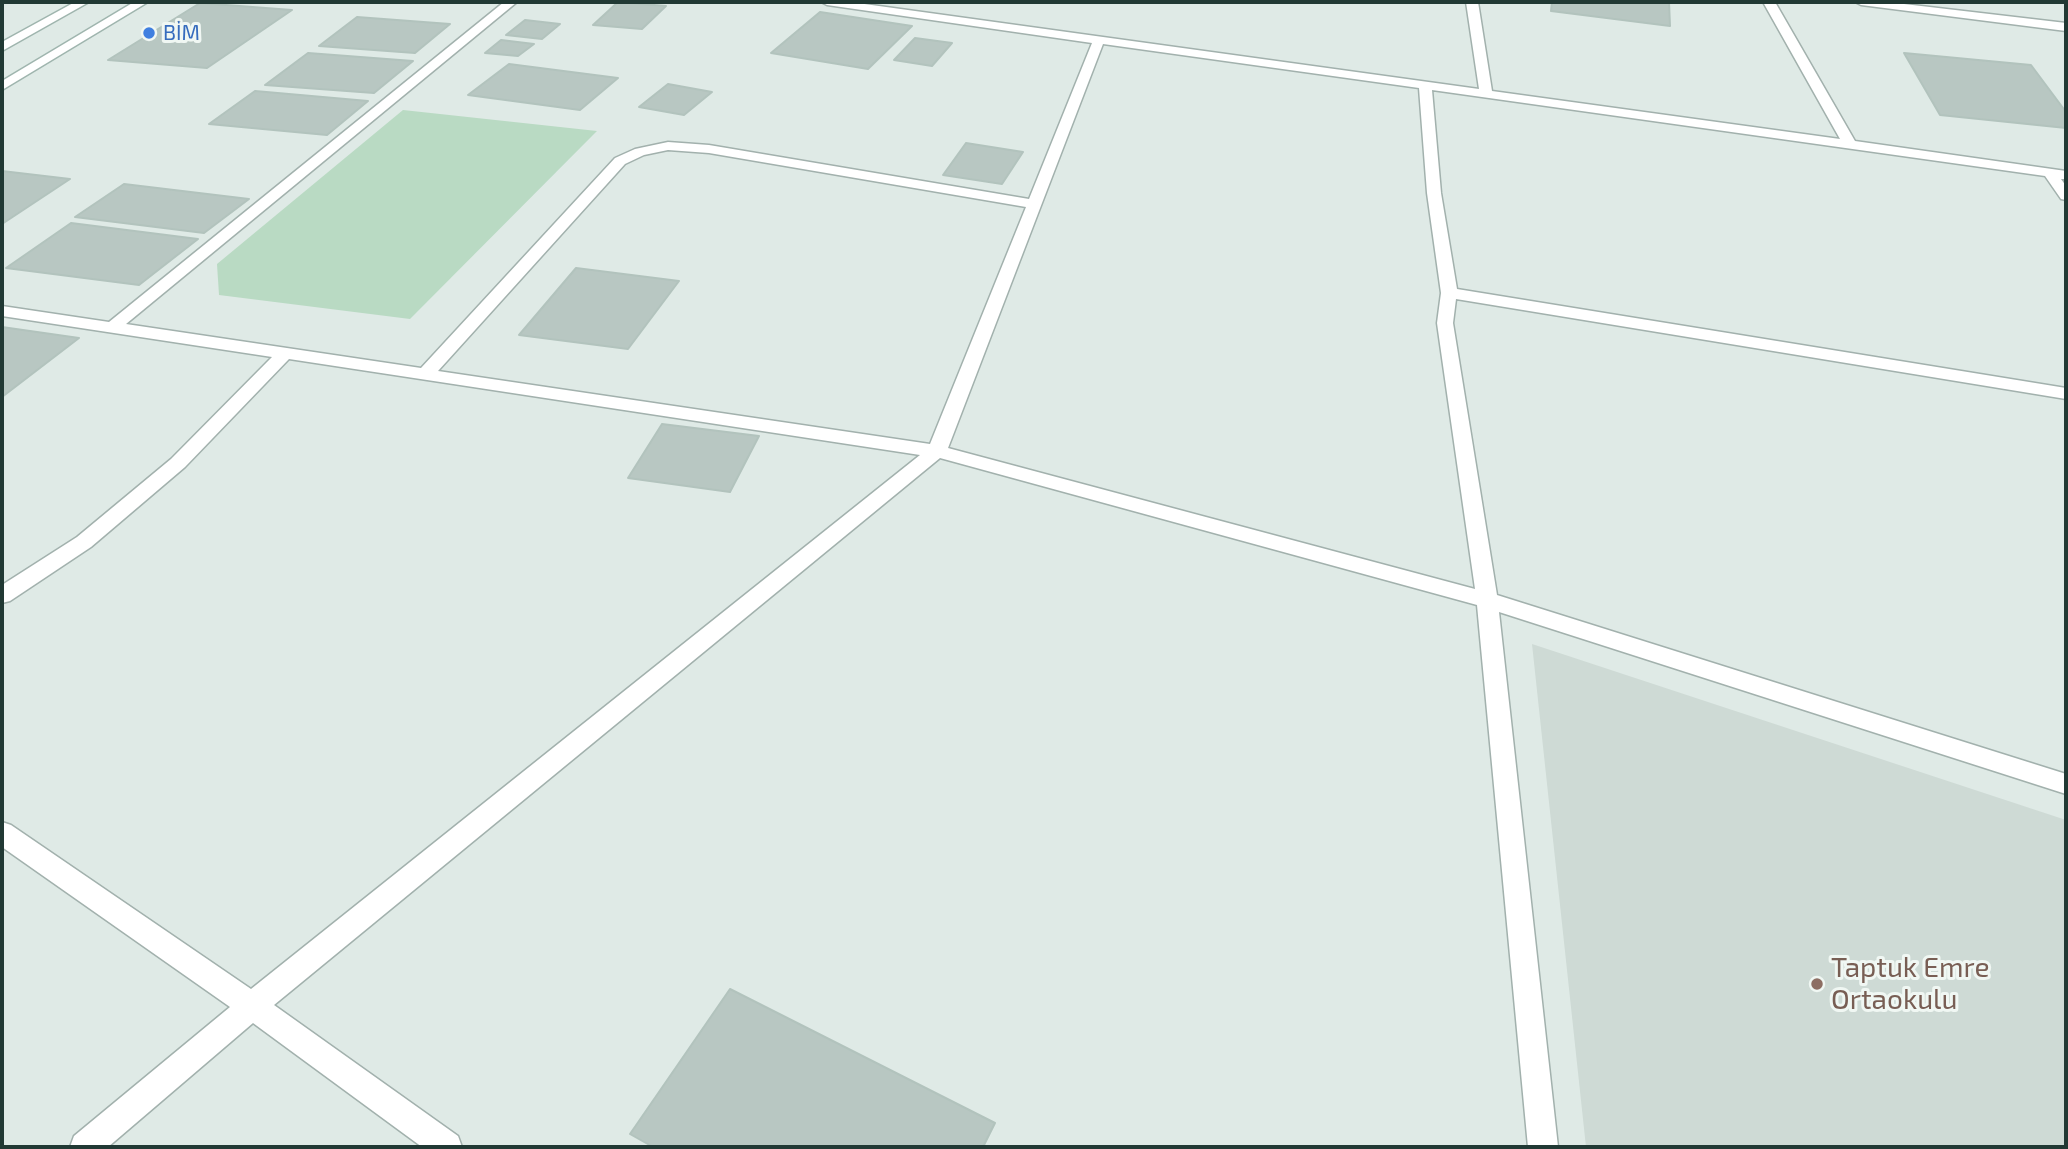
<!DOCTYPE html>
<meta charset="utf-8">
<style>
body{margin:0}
#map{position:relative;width:2068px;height:1149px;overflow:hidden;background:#dfeae6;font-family:"Exo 2",sans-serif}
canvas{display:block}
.frame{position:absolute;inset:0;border:4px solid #213934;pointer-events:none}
</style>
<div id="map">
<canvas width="2068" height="1149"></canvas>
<div class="frame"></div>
</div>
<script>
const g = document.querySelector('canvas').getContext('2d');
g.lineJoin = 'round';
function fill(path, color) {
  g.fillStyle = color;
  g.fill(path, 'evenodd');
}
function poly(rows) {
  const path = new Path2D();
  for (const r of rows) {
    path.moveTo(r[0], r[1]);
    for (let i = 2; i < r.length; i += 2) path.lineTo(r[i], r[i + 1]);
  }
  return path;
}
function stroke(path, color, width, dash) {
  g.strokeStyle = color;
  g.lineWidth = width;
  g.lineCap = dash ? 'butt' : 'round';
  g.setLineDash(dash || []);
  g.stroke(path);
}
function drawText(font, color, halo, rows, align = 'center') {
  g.font = font + ' "Exo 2",sans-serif';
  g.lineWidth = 6;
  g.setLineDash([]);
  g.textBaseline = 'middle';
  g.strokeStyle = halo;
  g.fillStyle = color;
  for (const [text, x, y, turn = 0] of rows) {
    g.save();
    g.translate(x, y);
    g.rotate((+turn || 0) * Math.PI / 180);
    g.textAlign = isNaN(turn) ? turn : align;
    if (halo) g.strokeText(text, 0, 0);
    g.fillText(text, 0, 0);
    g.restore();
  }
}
fill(poly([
 [1532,644,2066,820,2066,1147,1586,1147]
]), '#cedad5');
fill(poly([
 [403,110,597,131,410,319,219,295,217,264]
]), '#b9dac3');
const building = poly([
 [618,2,666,6,642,29,593,25,618,2],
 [1552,2,1669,2,1670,26,1551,11,1552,2],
 [200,3,292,10,207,68,108,60,200,3],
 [820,12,912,26,868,69,771,53,820,12],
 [357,17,450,24,415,53,319,46,357,17],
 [525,20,560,24,542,39,506,35,525,20],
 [915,38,952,43,932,66,894,60,915,38],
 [501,40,534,44,518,56,485,53,501,40],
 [308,53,413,61,374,93,265,85,308,53],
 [1904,53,2031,65,2066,112,2066,128,1940,115,1904,53],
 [509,64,618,78,580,110,468,95,509,64],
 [668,84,712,92,684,115,639,107,668,84],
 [255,91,368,101,327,135,209,124,255,91],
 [966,143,1023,152,1002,184,943,175,966,143],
 [2,171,70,179,2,224,2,171],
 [124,184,249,199,204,233,75,217,124,184],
 [71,223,198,239,139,285,6,268,71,223],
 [576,268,679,281,628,349,519,335,576,268],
 [2,327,79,338,2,397,2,327],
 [662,424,759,436,730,492,628,478,662,424],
 [730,989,995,1123,983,1147,653,1147,630,1134,730,989]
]);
fill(building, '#b8c7c2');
stroke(building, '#b2c3bd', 2);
const street = poly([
 [504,2,517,2,126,324,421,368,615,158,635,149,668,142,709,145,1029,199,1092,43,827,5,821,2,850,2,1479,89,1466,2,1478,2,1492,91,1840,139,1763,2,1775,2,1855,141,2066,171,2066,179,2061,179,2066,186,2066,200,2061,199,2045,176,1432,90,1441,193,1457,289,2066,388,2066,399,1456,299,1453,323,1497,595,2066,774,2066,794,1499,612,1558,1147,1528,1147,1477,605,940,458,274,1005,458,1136,462,1147,422,1147,253,1023,108,1147,70,1147,74,1136,230,1007,2,847,2,822,11,825,251,989,920,455,289,359,185,467,91,547,10,601,2,603,2,585,77,537,171,459,272,357,2,316,2,306,109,322,504,2],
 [1103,44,1419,88,1427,193,1441,293,1437,323,1475,589,948,448,1103,44],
 [668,150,709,153,1026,207,930,444,438,371,625,164,644,155,668,150],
 [1855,2,1887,2,2066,23,2066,31,1861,5,1855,2]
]);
const secondary = poly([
 [75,2,89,2,2,51,2,42,75,2],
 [134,2,148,2,2,90,2,81,134,2]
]);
stroke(street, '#a2b1ad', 3);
stroke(secondary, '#9fb5ae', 3);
fill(street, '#fff');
fill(secondary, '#fff');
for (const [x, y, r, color] of [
 [149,33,7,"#3f7fe0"],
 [1817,984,7,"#8d6e63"]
]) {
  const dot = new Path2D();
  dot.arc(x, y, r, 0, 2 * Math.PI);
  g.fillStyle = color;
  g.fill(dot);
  stroke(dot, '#f0f7f3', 2.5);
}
drawText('21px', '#366cbe', '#f0f7f3', [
 ["BİM",163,33]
], 'left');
drawText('28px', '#785e54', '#f0f7f3', [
 ["Taptuk Emre",1831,968],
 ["Ortaokulu",1831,1000]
], 'left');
</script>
